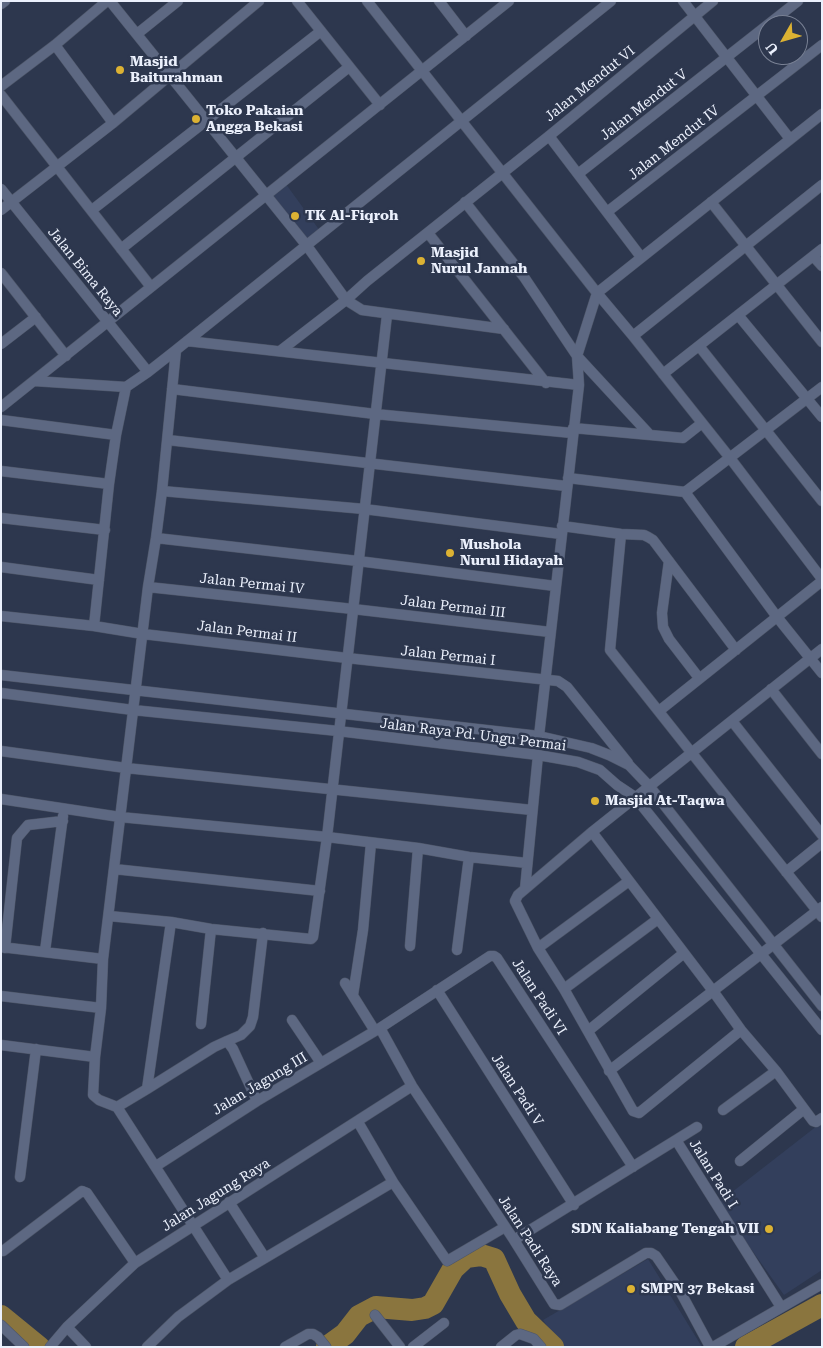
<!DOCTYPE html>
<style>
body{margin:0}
#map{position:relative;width:823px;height:1348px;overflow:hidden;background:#2d374e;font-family:"Roboto Serif",serif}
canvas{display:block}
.frame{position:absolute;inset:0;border:2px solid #ebf0fc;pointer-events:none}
.north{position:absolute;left:758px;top:15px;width:50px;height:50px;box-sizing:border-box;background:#2d374e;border:1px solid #798194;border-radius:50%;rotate:232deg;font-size:14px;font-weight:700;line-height:20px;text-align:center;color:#ebf0fc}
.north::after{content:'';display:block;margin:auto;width:18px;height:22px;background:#dcb233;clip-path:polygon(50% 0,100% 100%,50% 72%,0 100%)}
</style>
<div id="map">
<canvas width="823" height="1348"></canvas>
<div class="frame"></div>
<div class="north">U</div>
</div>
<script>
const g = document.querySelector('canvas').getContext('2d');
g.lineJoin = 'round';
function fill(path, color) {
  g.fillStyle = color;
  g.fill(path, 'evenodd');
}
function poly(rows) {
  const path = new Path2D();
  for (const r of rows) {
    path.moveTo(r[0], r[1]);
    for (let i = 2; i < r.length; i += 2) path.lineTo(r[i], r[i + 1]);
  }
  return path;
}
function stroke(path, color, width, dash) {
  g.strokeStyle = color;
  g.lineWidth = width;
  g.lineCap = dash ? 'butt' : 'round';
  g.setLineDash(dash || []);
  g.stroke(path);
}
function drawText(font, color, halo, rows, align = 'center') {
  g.font = font + ' "Roboto Serif",serif';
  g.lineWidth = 5;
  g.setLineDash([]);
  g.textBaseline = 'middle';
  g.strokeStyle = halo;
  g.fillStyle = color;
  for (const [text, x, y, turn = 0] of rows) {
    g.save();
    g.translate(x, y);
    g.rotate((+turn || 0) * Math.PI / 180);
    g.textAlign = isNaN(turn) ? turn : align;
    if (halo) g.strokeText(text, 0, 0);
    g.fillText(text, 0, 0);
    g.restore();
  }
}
fill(poly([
 [280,176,323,235,304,247,265,197],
 [822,1122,822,1270,784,1295,718,1203],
 [648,1259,702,1347,561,1347,543,1320]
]), '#333f5c');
stroke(poly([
 [1,1316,39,1347],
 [327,1347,345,1334,359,1316,376,1307,412,1310,425,1308,433,1304,453,1269,466,1257,481,1255,494,1259,510,1294,526,1321,553,1347],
 [746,1347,822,1305]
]), '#8a753e', 22);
const minor = poly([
 [110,1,307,246,346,300,362,310,504,329],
 [297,1,380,105],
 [367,1,597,293,577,356,579,385,539,736],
 [439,1,466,36],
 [683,1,790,139],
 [1,4,5,1],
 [137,34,178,1],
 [55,45,113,123],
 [1,86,55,45,107,1],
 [1,95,151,287],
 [822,114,597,293,633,336,730,458,822,579],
 [549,136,641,257],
 [578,174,798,1],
 [1,189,148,372],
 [465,202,524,277,577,356,649,434],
 [711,202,822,342],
 [1,210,113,123,259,1],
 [92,210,321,31],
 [607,212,822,45],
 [428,233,546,383],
 [121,249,349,67],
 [813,256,822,266],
 [1,273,66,356],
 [738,315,822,417],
 [633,336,822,185],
 [187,341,579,385],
 [1,344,36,317],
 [699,346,822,501],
 [280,351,346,300,367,281,549,136,713,1],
 [663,374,822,249],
 [34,381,126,387],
 [172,389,375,414,572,433],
 [1,407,509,1],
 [1,420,116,435],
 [573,428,683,438,702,423],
 [168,440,566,486],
 [1,471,109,484],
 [568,478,685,492,777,617,822,673],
 [162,491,364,509,561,534],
 [685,492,822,387],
 [1,518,105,530],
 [562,526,621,534,644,535,648,537,653,540,736,650],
 [621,534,610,650,822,917],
 [156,538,358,561,555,586],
 [669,561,662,613,663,627,669,639,699,678],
 [1,567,99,580],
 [148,587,353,609,550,632],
 [1,616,94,626,143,634,347,658,558,681,567,687,628,763],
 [94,626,109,484,116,435,126,387,148,372,176,350],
 [1,675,539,736,591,748,609,755,629,765,650,787,822,1006],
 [771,689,822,754],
 [1,693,133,710,338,731,538,755,578,762,600,770,617,785,635,797,822,1030],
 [659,711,822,581],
 [732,721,822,835],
 [1,751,126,768,532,810],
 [1,799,120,817,327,837,418,848,469,857,527,863],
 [592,832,713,991,741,1030,776,1071,813,1121,816,1122,822,1118],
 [114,869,320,891],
 [786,872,822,843],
 [525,889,538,755],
 [109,916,171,922,211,929,311,939,313,937,327,837,387,315],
 [410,946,418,848],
 [1,947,103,959],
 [5,948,17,838,28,825,63,821],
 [538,948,629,881],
 [457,950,469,857],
 [45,951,63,816],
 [345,983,375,1031],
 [564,989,658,919],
 [437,990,574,1205],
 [353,995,363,930,371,843],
 [1,996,101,1008],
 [292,1020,321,1063],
 [201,1024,211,929],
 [380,1028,412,1086,514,1240,554,1304,560,1305,646,1253,651,1253,656,1256,680,1291,709,1345,712,1347],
 [741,1030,639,1113,633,1111,564,989,538,948,515,901,518,895,592,832,822,649],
 [588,1031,684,953],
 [227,1041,241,1035,250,1026,253,1017,263,933],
 [1,1045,95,1057],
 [609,1071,822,907],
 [147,1089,171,922],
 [117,1107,99,1100,93,1095,95,1057,101,1008,103,959,148,587,156,538,162,491,176,350,611,1],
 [117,1107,228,1280],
 [117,1107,147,1089,214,1047,227,1041,233,1049,257,1101],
 [723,1110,776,1071],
 [358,1122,393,1182],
 [676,1140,697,1127],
 [740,1161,804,1109],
 [156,1166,257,1101,380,1028,490,956,494,956,497,958,633,1167],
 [20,1177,36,1049],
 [229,1202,265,1258],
 [514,1240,676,1140,781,1307],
 [3,1251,82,1191,87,1193,135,1263],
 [375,1315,400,1347],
 [1,1325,24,1347],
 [67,1327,86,1347],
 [50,1347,67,1327,135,1263,412,1086],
 [147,1347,178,1317,228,1280,393,1182,447,1261,505,1227],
 [285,1347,308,1334,313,1334,318,1337,326,1347],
 [413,1347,444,1323],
 [501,1347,516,1335,520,1334,534,1339,541,1347],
 [713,1347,822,1284]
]);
stroke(minor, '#4d5567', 11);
stroke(minor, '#5d6882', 10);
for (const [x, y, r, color] of [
 [120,70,5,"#dcb233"],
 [196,119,5,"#dcb233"],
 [295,216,5,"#dcb233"],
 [421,261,5,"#dcb233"],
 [450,553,5,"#dcb233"],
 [595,801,5,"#dcb233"],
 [769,1229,5,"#dcb233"],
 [631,1289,5,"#dcb233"]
]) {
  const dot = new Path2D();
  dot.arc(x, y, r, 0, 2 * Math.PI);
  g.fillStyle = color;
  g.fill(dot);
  stroke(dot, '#2d374e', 2);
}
drawText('bold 14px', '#ebf0fc', '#2d374e', [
 ["Masjid",130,62],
 ["Baiturahman",130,78],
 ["Toko Pakaian",206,111],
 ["Angga Bekasi",206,127],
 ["TK Al-Fiqroh",305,216],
 ["Masjid",431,253],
 ["Nurul Jannah",431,269],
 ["Mushola",460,545],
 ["Nurul Hidayah",460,561],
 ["Masjid At-Taqwa",605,801],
 ["SDN Kaliabang Tengah VII",759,1229,"right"],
 ["SMPN 37 Bekasi",641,1289]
], 'left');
drawText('14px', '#ebf0fc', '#2d374e', [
 ["Jalan Mendut VI",590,84,-39],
 ["Jalan Mendut V",644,105,-38],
 ["Jalan Mendut IV",674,143,-38],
 ["Jalan Bima Raya",85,272,51],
 ["Jalan Permai IV",252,584,6],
 ["Jalan Permai III",453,607,7],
 ["Jalan Permai II",247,632,7],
 ["Jalan Permai I",448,656,6],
 ["Jalan Raya Pd. Ungu Permai",473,735,7],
 ["Jalan Padi VI",539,997,57],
 ["Jalan Jagung III",260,1084,-31],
 ["Jalan Padi V",517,1090,57],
 ["Jalan Padi I",713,1174,58],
 ["Jalan Jagung Raya",216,1195,-32],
 ["Jalan Padi Raya",530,1241,57]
]);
</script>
